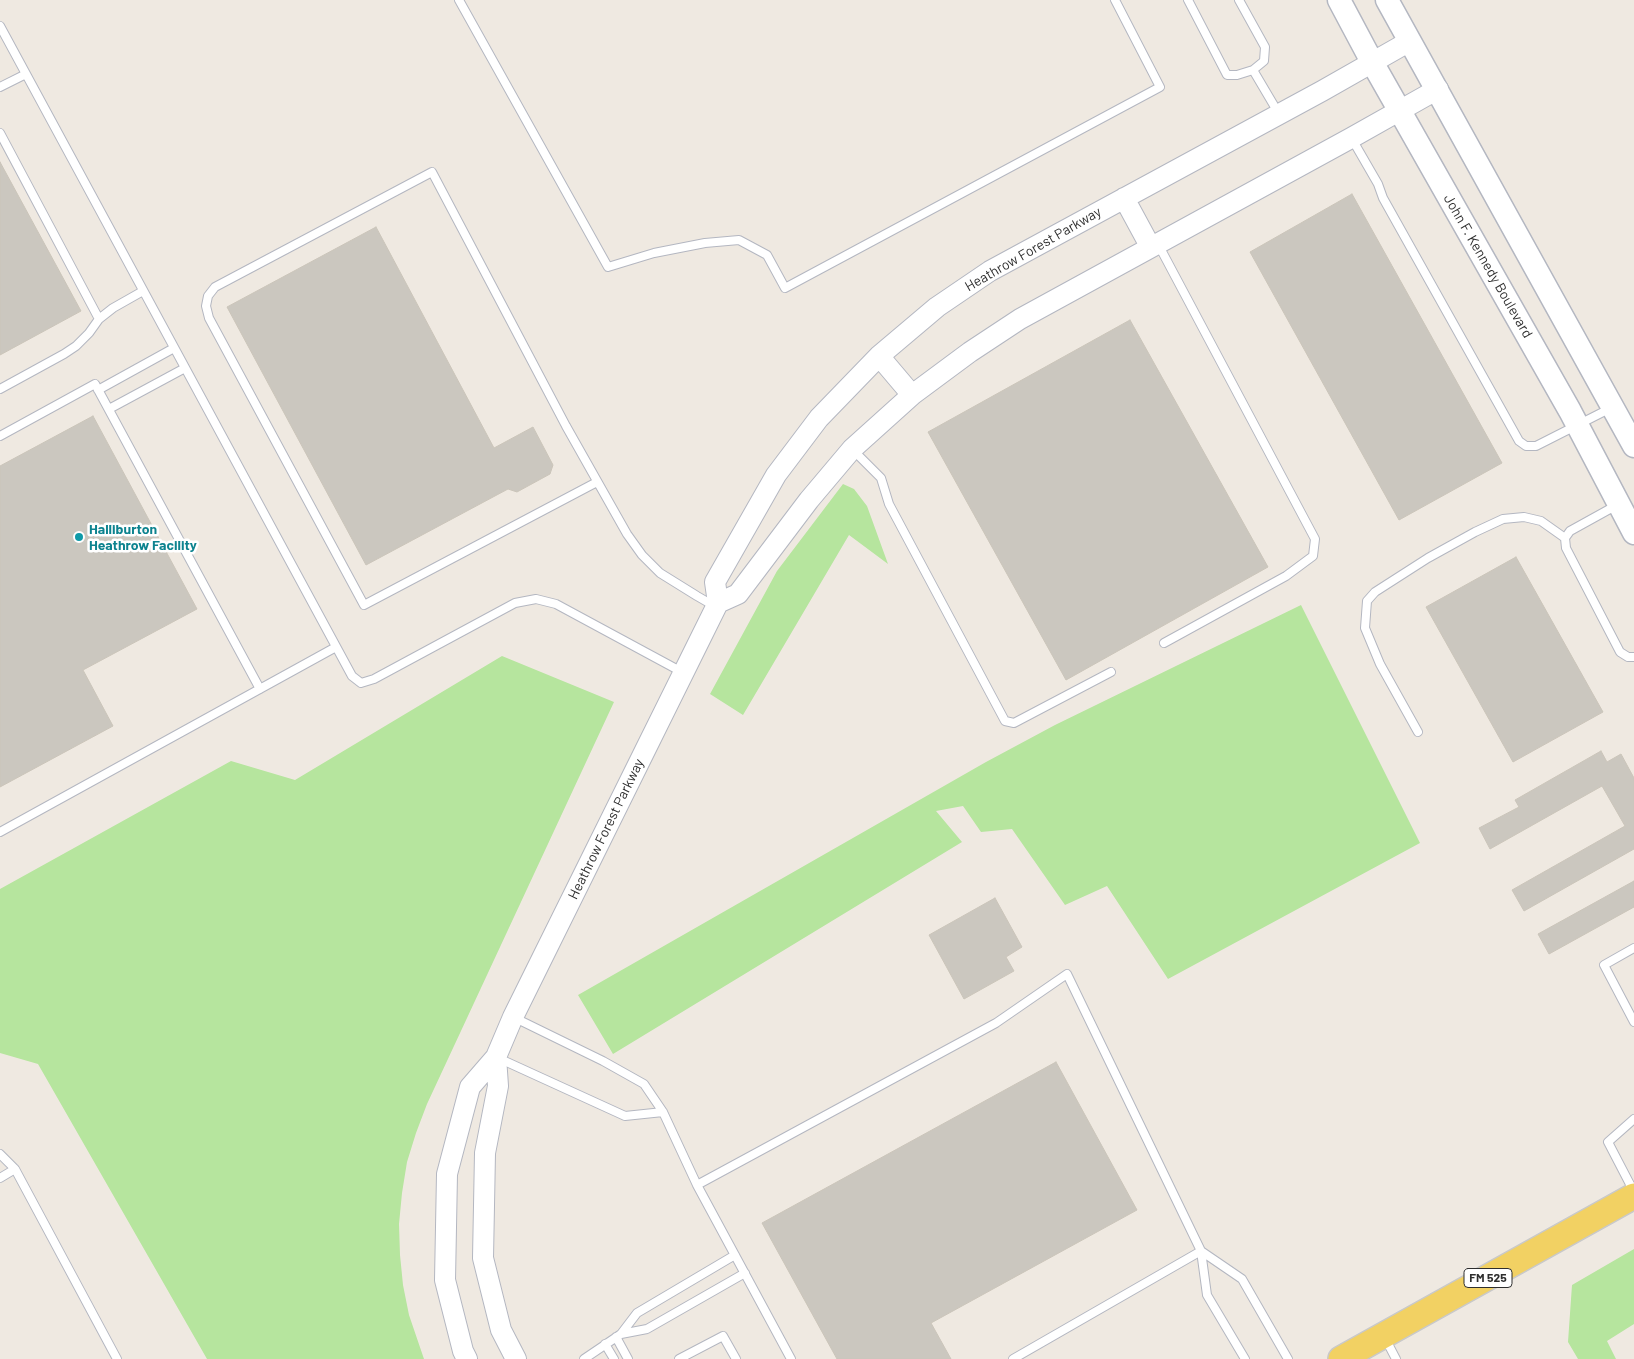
<!DOCTYPE html>
<style>
body{margin:0}
canvas{display:block;background:#efe9e1}
</style>
<canvas width="1634" height="1359"></canvas>
<script>
const g = document.querySelector('canvas').getContext('2d');
g.lineJoin = 'round';
function fill(path, color) {
  g.fillStyle = color;
  g.fill(path, 'evenodd');
}
function poly(rows) {
  const path = new Path2D();
  for (const r of rows) {
    path.moveTo(r[0], r[1]);
    for (let i = 2; i < r.length; i += 2) path.lineTo(r[i], r[i + 1]);
  }
  return path;
}
function stroke(path, color, width, dash) {
  g.strokeStyle = color;
  g.lineWidth = width;
  g.lineCap = dash ? 'butt' : 'round';
  g.setLineDash(dash || []);
  g.stroke(path);
}
function drawText(font, color, halo, rows, align = 'center') {
  g.font = font + ' Barlow,sans-serif';
  g.lineWidth = 5;
  g.setLineDash([]);
  g.textBaseline = 'middle';
  g.strokeStyle = halo;
  g.fillStyle = color;
  for (const [text, x, y, turn = 0] of rows) {
    g.save();
    g.translate(x, y);
    g.rotate((+turn || 0) * Math.PI / 180);
    g.textAlign = isNaN(turn) ? turn : align;
    if (halo) g.strokeText(text, 0, 0);
    g.fillText(text, 0, 0);
    g.restore();
  }
}
fill(poly([
 [843,484,854,489,867,506,888,564,849,535,743,715,710,694,777,571],
 [1301,605,1420,843,1168,979,1107,886,1065,905,1012,829,981,832,963,806,936,811,962,842,613,1054,578,995,986,762,1055,725],
 [502,656,614,702,427,1104,416,1133,407,1162,402,1193,399,1224,400,1255,403,1285,409,1315,424,1359,207,1359,38,1064,0,1053,0,889,231,761,295,780],
 [1634,1249,1634,1324,1607,1341,1616,1359,1578,1359,1568,1342,1572,1285]
]), '#b6e59e');
const building = poly([
 [0,162,81,311,0,355,0,162],
 [1352,194,1502,463,1399,520,1250,252,1352,194],
 [376,227,494,448,533,427,553,465,550,474,517,492,508,489,366,565,227,307,376,227],
 [1130,320,1268,567,1066,680,928,432,1130,320],
 [93,416,197,609,83,670,113,726,0,787,0,466,93,416],
 [1516,557,1603,712,1513,762,1426,607,1516,557],
 [1601,751,1607,762,1621,754,1634,778,1634,849,1524,911,1512,890,1625,826,1602,786,1490,849,1479,828,1519,807,1515,800,1601,751],
 [1634,881,1634,907,1549,954,1538,934,1634,881],
 [995,898,1022,947,1006,957,1014,971,964,999,929,935,995,898],
 [1056,1062,1137,1210,931,1323,951,1359,837,1359,762,1223,1056,1062]
]);
fill(building, '#cbc7bf');
stroke(building, '#cbc5ba', 1);
const service = poly([
 [459,0,608,267,654,253,705,243,739,240,767,255,785,288,1160,87,1115,0],
 [1188,0,1227,75,1237,75,1253,70,1264,61,1265,47,1239,0],
 [0,26,352,676,361,683,374,679,515,603,536,599,556,604,682,672],
 [1253,70,1279,114],
 [0,87,26,74],
 [0,133,99,319],
 [1352,139,1378,184,1383,198,1519,441,1526,446,1536,446,1611,408],
 [1158,244,1315,539,1313,556,1286,576,1164,643],
 [0,389,64,354,76,346,89,333,99,319,113,308,143,291],
 [98,390,174,348],
 [109,409,185,368],
 [0,436,95,384,260,689],
 [852,449,881,478,889,504,1005,721,1014,723,1111,672],
 [597,482,364,605,209,318,206,306,208,296,215,287,432,172,566,426,627,534,642,555,660,573,697,596,716,607],
 [1617,505,1570,531,1565,538,1566,548,1620,652,1628,657,1634,657],
 [1418,732,1380,664,1365,628,1367,601,1375,592,1428,558,1475,532,1503,519,1524,517,1541,521,1565,538],
 [0,832,336,647],
 [1634,948,1604,965,1634,1022],
 [513,1017,603,1061,644,1084,663,1112,697,1185,996,1023,1067,974,1201,1251,1207,1295,1245,1359],
 [498,1058,625,1116,663,1112],
 [1634,1119,1608,1142,1634,1192],
 [0,1154,15,1169,117,1359],
 [0,1178,15,1169],
 [697,1185,791,1359],
 [1201,1251,1242,1279,1288,1359],
 [621,1334,647,1329,745,1273],
 [616,1337,628,1359],
 [1385,1338,1396,1359],
 [605,1344,614,1359],
 [584,1359,621,1334,637,1313,735,1255],
 [679,1359,723,1336,736,1359],
 [1013,1359,1201,1251]
]);
const tertiary = poly([
 [1124,198,1150,246],
 [879,356,912,395],
 [718,603,738,594,809,500,852,449,912,395,970,352,1020,319,1351,138,1438,89],
 [496,1057,498,1086,485,1153,483,1258,501,1330,516,1359],
 [467,1359,463,1351,445,1280,447,1174,470,1087,496,1057,513,1017,718,603,715,582,776,475,819,418,879,356,937,307,990,271,1322,91,1410,41]
]);
const secondary = poly([
 [1339,0,1372,62,1570,411,1634,533],
 [1387,0,1634,446]
]);
const primary = poly([
 [1341,1359,1634,1196]
]);
stroke(service, '#b4b7c1', 10);
stroke(tertiary, '#b4b7c1', 22);
stroke(secondary, '#b4b7c1', 25);
stroke(primary, '#c9c9c9', 28);
stroke(service, '#fff', 8);
stroke(tertiary, '#fff', 20);
stroke(secondary, '#fff', 22);
stroke(primary, '#f2d163', 25);
for (const [x, y, r, color] of [
 [79,537,5,"#0f9aa8"]
]) {
  const dot = new Path2D();
  dot.arc(x, y, r, 0, 2 * Math.PI);
  g.fillStyle = color;
  g.fill(dot);
  stroke(dot, '#fff', 2);
}
for (const [x, y, w] of [
 [1488,1278,48]
]) {
  const box = new Path2D();
  box.roundRect(x - w / 2, y - 9.5, w, 19, 4);
  g.fillStyle = '#fff';
  g.fill(box);
  stroke(box, '#2e2e2e', 1);
}
drawText('bold 12px', '#2e2e2e', null, [
 ["FM 525",1488,1278]
]);
drawText('14px', '#2e2e2e', '#fff', [
 ["Heathrow Forest Parkway",1033,249,-30],
 ["John F. Kennedy Boulevard",1488,266,60],
 ["Heathrow Forest Parkway",606,829,-64]
]);
drawText('bold 14px', '#0d838f', '#fff', [
 ["Halliburton",89,529],
 ["Heathrow Facility",89,545]
], 'left');
</script>
